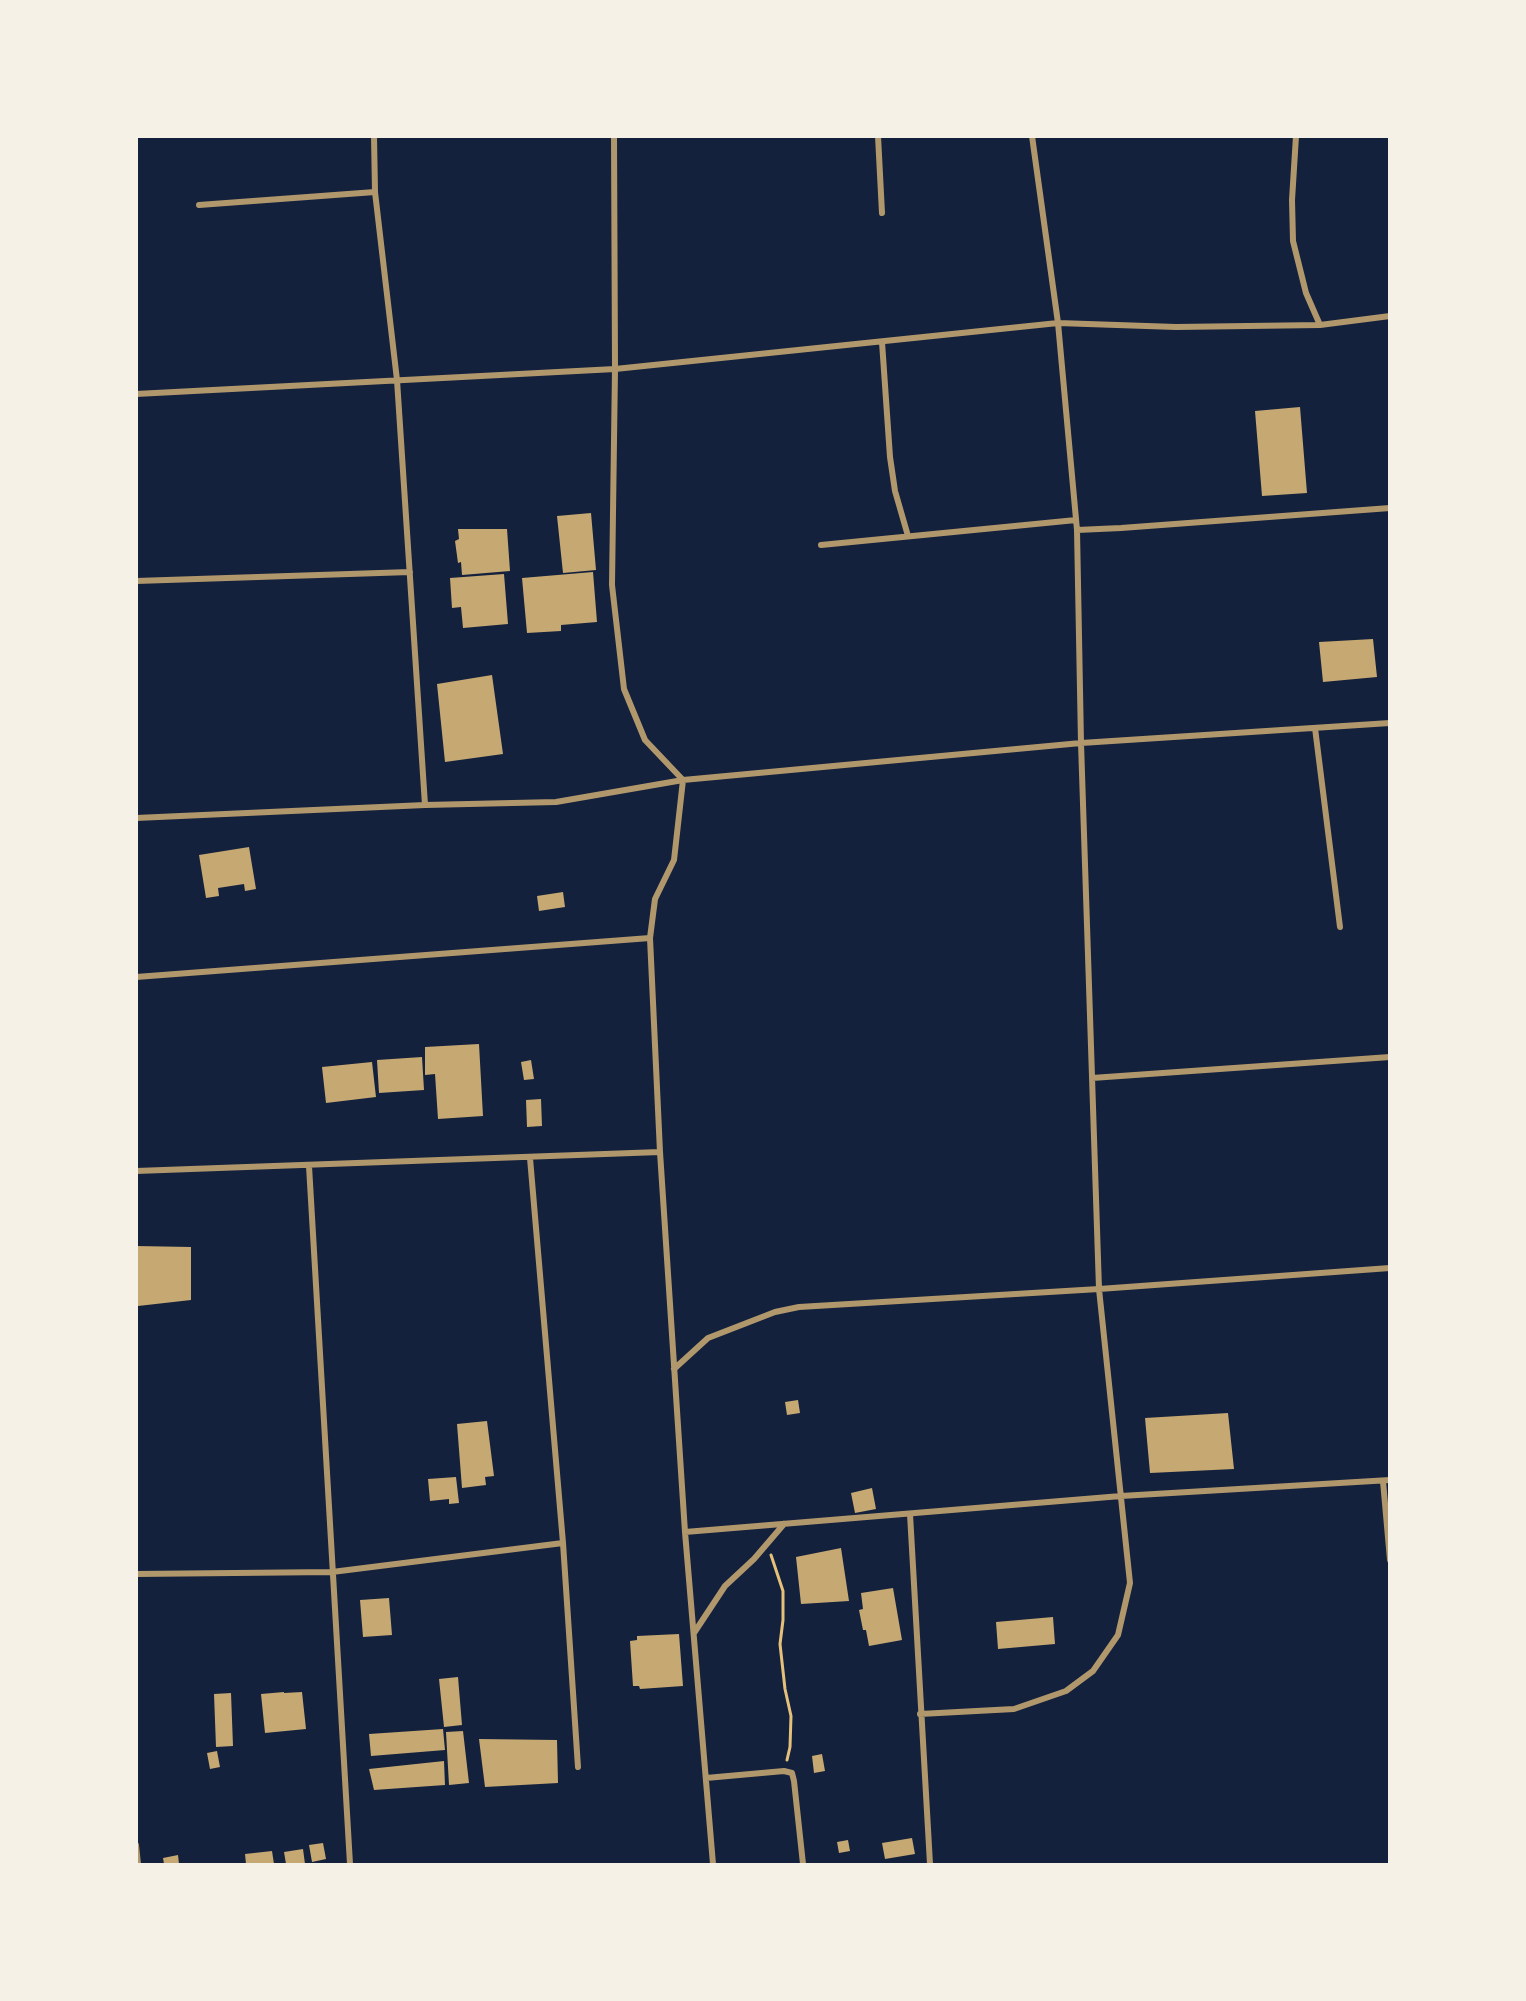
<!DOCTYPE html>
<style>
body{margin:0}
#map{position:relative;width:1526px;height:2001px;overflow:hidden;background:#14213d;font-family:"Crimson Pro",serif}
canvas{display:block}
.frame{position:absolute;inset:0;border:138px solid #f6f1e7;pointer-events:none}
</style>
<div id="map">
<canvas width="1526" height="2001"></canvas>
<div class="frame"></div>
</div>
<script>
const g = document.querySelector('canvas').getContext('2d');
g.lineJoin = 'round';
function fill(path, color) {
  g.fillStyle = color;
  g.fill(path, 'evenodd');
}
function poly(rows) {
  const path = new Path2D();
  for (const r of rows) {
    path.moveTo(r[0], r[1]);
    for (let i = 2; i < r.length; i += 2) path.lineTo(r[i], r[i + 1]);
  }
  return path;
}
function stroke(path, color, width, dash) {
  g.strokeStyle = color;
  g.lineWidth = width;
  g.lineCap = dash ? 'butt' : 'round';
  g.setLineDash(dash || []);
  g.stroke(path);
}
fill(poly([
 [1300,407,1307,493,1262,496,1255,411],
 [591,513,596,570,563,573,557,516],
 [458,529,507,529,510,571,462,575,461,562,458,563,455,541,459,539],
 [593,572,597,622,561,625,561,631,527,633,522,578],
 [504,574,508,624,463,628,461,607,452,608,450,578],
 [1373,639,1377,677,1323,682,1319,642],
 [492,675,503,754,445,762,437,684],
 [249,847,256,889,245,891,244,884,218,888,219,896,206,898,199,855],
 [563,892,565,907,539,911,537,896],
 [479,1044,483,1116,438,1119,435,1074,425,1075,425,1047],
 [422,1057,424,1090,379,1093,377,1060],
 [531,1060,534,1079,524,1080,521,1062],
 [372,1062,376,1097,326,1103,322,1067],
 [541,1099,542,1126,527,1127,526,1100],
 [136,1246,191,1247,191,1300,138,1306],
 [798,1400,800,1413,787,1415,785,1402],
 [1228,1413,1234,1469,1150,1473,1145,1418],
 [487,1421,494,1476,485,1477,486,1485,462,1488,457,1424],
 [456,1477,459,1503,449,1504,449,1499,430,1501,428,1479],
 [872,1488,876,1509,855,1513,851,1493],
 [841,1548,849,1601,801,1604,796,1557],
 [893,1588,902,1640,869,1646,866,1630,863,1630,859,1610,863,1609,861,1593],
 [389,1598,392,1635,363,1637,360,1600],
 [1053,1617,1055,1644,998,1649,996,1622],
 [679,1634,683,1686,640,1689,639,1686,633,1686,630,1641,637,1640,637,1636],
 [458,1677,462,1725,444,1727,439,1679],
 [284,1692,284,1693,302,1692,306,1729,265,1733,261,1694],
 [231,1693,233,1746,216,1747,214,1694],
 [443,1729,445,1750,371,1756,369,1734],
 [463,1731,469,1783,449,1785,446,1732],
 [479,1739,557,1740,558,1783,485,1787],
 [217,1751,220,1767,210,1769,207,1753],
 [822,1754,825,1771,814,1773,812,1756],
 [444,1761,445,1785,374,1790,369,1769],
 [912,1838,915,1854,885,1859,882,1843],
 [848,1840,850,1851,839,1853,837,1842],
 [323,1843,326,1859,312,1862,309,1845],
 [303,1849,305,1864,286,1864,284,1852],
 [272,1851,274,1864,246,1864,245,1854],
 [178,1855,179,1864,164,1864,163,1858]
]), '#c6a872');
stroke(poly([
 [771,1555,783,1591,783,1620,780,1644,785,1689,791,1716,790,1747,787,1760]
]), '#e5c07b', 3);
stroke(poly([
 [374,136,375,192,397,380,425,805],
 [614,136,615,369,612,585,624,689,645,740,683,780,674,860,655,899,650,938,660,1152,685,1532,713,1864],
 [878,136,882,213],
 [1032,136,1058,323,1077,530],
 [1296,136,1292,200,1293,241,1306,293,1320,325],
 [199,205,375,192],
 [882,342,890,457,895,491,908,536],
 [136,394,615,369,1058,323,1176,327,1320,325,1390,316],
 [821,545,1076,520],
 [136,581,410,572],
 [1315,728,1340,927],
 [136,818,425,805,556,802,683,780,1081,743,1390,723],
 [136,977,650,938],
 [1092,1078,1390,1057],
 [530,1158,563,1543,578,1767],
 [309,1166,350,1864],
 [136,1171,660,1152],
 [674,1369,708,1338,775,1312,799,1307,1099,1289,1390,1268],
 [1383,1481,1390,1560],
 [910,1514,930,1864],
 [685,1532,1121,1496,1390,1480],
 [136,1574,332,1572,563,1543],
 [694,1633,725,1586,754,1559,784,1524],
 [920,1714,1014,1709,1066,1691,1093,1671,1118,1635,1130,1583,1099,1289,1081,743,1077,530,1121,528,1390,508],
 [706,1778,784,1771,792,1773,794,1781,803,1864],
 [136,1845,138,1864]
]), '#b1986c', 6);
</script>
